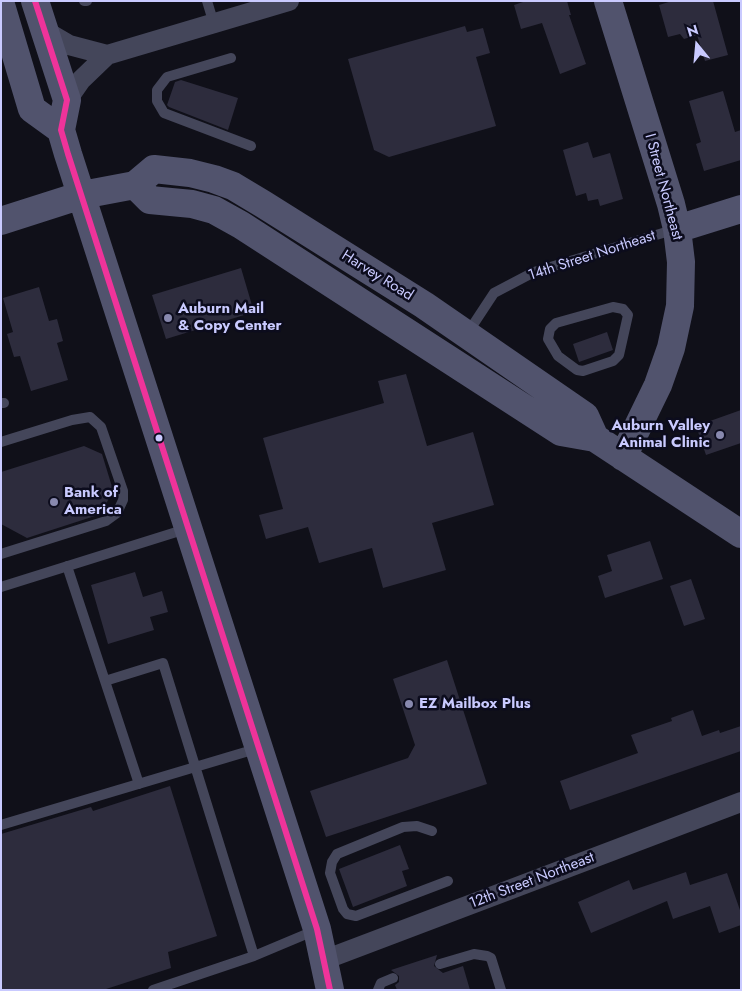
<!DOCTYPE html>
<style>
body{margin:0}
#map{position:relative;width:742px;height:991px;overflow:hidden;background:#101019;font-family:Jost,sans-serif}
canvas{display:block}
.frame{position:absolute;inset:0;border:2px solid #c9caff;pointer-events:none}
.north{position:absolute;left:672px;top:20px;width:50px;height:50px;-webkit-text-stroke:4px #0c0c1d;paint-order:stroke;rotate:343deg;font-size:14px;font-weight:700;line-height:20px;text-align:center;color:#c9caff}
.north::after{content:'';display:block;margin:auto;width:18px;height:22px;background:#c9caff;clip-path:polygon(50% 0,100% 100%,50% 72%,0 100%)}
</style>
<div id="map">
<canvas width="742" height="991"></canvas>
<div class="frame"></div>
<div class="north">N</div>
</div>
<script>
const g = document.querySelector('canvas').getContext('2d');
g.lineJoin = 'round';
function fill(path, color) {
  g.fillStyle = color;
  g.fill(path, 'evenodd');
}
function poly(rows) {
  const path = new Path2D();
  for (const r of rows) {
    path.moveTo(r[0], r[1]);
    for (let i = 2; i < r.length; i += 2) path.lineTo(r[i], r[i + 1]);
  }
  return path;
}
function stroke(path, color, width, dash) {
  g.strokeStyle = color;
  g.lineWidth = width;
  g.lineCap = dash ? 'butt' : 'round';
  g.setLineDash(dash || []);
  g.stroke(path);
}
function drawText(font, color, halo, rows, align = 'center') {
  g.font = font + ' Jost,sans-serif';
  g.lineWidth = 5;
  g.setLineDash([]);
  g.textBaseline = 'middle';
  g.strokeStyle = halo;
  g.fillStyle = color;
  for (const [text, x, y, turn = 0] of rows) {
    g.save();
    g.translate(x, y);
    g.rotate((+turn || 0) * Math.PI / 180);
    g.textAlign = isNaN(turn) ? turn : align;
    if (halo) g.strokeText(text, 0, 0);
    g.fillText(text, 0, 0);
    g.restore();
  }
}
fill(poly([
 [526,1,567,1,571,15,569,15,586,64,560,74,542,23,521,29,514,5],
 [672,1,713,1,728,55,705,61,697,35,684,39,680,34,668,37,659,5],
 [465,26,467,32,483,28,490,53,476,57,496,126,389,157,374,150,348,59],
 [181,80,238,98,228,130,169,107,167,105,175,82],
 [723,91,735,132,741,130,741,160,704,171,696,144,701,142,689,101],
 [588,142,593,158,610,153,623,199,600,206,598,199,588,201,586,193,576,196,563,150],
 [241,268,254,312,166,339,152,295],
 [39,287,49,321,57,319,63,341,57,343,68,380,31,391,20,356,14,357,7,334,13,332,3,298],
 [607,332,613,350,579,362,573,344],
 [406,374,427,446,473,432,494,505,432,523,446,570,383,588,372,548,319,563,308,527,266,539,259,515,283,509,263,438,384,403,378,381],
 [741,410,741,443,706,455,696,426],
 [84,446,102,454,113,490,101,514,27,538,1,524,1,472],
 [650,541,663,579,605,598,598,576,612,571,607,555],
 [135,572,143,597,162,591,168,612,150,617,154,630,108,644,91,585],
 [691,579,705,619,684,626,670,586],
 [447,660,487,784,326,837,310,791,408,758,415,745,393,679],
 [693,710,702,736,719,730,720,733,741,726,741,751,570,810,560,781,638,753,631,735,672,721,671,718],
 [170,786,217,936,168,952,171,968,103,990,1,990,1,834,91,807,93,811],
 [400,845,409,869,402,871,407,886,353,907,339,869],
 [686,872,690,885,727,873,741,913,741,925,719,933,710,906,673,919,667,901,591,933,578,902,629,880,633,890],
 [437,955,434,966,443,973,463,966,470,990,397,990,395,985,399,982,399,976,391,970]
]), '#2d2c3d');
stroke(poly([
 [84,1,87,1],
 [207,1,214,24],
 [231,58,167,77,157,90,157,101,164,113,251,146],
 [613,307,623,309,628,315,619,355,613,361,583,371,577,370,558,356,548,339,550,329,556,323,613,307],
 [467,334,494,293,534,272,676,229],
 [1,403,4,403],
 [1,442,72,420,90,417,101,427,123,491,123,500,117,513,106,521,1,554],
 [67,566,139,784],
 [1,587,186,529],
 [105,681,163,663,254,956,316,930],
 [1,825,259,748],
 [432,831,417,826,403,827,337,854,332,862,330,873,343,909,347,914,356,916,448,881],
 [440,964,474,954,487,956,491,958,501,990],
 [153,990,254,956],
 [378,990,381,983,393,978]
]), '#44465a', 10);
stroke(poly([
 [45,31,69,45,107,55,81,80,67,100],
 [107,55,289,1],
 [324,960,741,802]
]), '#44465a', 20);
stroke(poly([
 [35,1,67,100,61,130,68,154,317,929,330,990],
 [608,1,671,204,677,229,681,262,680,306,671,348,658,385,623,457],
 [1,5,32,109,61,130],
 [135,185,150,200,192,204,214,210,241,225,561,432,595,438,741,534],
 [1,221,82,195,135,185,154,169,190,173,214,179,233,186,263,204,424,305,585,416,595,438],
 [677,229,741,209]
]), '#51536d', 28);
stroke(poly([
 [35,1,67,100,61,130,68,154,317,929,330,990]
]), '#ef339a', 6);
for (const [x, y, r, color] of [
 [168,318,5,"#8889ae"],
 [720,435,5,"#8889ae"],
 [159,438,4.5,"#c9caff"],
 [54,502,5,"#8889ae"],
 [409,704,5,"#8889ae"]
]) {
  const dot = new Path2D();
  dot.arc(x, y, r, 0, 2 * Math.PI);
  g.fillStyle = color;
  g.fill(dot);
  stroke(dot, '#0c0c1d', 2);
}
drawText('15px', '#c9caff', '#0c0c1d', [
 ["I Street Northeast",663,187,75],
 ["14th Street Northeast",592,256,-18],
 ["Harvey Road",377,276,32],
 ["12th Street Northeast",532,881,-21]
]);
drawText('bold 15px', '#c9caff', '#0c0c1d', [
 ["Auburn Mail",178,309],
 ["& Copy Center",178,326],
 ["Auburn Valley",710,426,"right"],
 ["Animal Clinic",710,443,"right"],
 ["Bank of",64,493],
 ["America",64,510],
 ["EZ Mailbox Plus",419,704]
], 'left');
</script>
